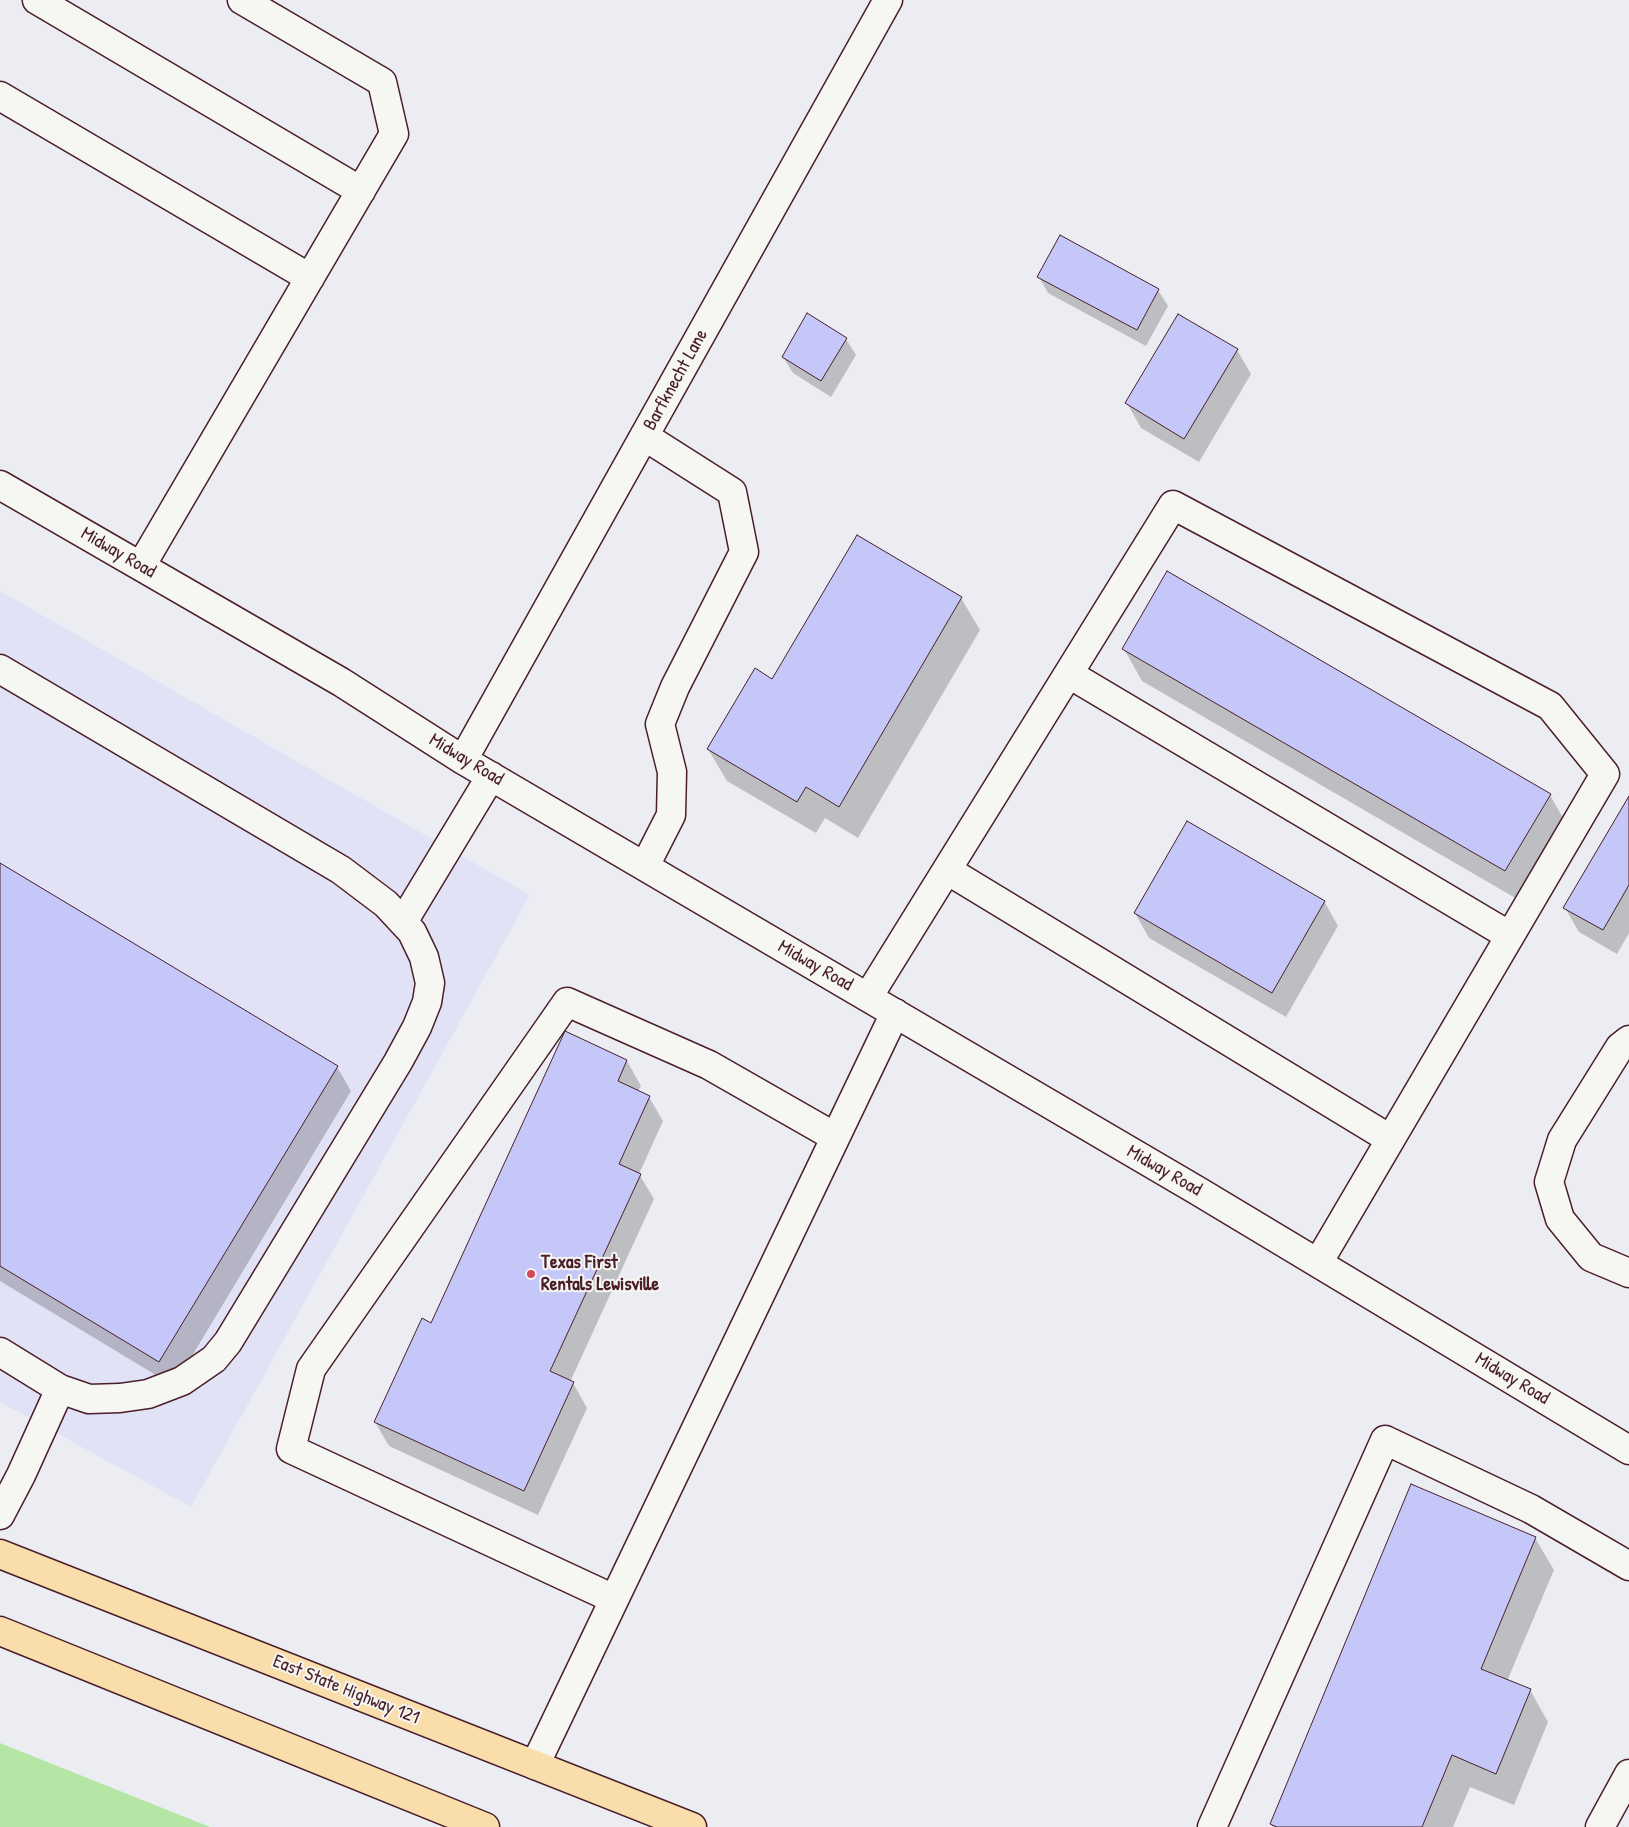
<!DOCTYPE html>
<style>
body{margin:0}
canvas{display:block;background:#ecedf3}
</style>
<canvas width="1629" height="1827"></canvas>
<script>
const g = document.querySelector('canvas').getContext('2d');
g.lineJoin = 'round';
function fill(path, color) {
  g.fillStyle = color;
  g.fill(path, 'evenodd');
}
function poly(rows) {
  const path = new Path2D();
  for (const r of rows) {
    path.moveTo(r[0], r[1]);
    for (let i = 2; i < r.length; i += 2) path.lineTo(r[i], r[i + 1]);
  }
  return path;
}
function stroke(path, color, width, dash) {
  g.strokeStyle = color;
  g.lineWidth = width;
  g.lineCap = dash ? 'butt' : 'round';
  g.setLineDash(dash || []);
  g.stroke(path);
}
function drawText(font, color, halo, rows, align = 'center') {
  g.font = font + ' "Patrick Hand",sans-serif';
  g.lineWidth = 4;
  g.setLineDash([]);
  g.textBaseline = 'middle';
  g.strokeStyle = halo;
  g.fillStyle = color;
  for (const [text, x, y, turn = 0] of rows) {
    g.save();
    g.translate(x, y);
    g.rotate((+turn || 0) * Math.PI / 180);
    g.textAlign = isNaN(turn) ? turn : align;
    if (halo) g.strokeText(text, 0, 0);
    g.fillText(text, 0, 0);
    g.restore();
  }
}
fill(poly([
 [0,591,530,895,191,1507,0,1402]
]), '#e1e2f5');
fill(poly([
 [0,1743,210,1827,0,1827]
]), '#b5e5a4');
fill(poly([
 [1039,277,1158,290,1168,306,1146,346,1048,293],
 [846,339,856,355,831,397,793,373,783,357],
 [1237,350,1251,374,1199,462,1141,428,1127,403],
 [961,598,980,630,858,838,825,818,816,833,727,781,708,749,772,680],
 [1124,649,1550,795,1568,827,1524,903,1142,681],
 [1629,799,1629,933,1617,954,1579,932,1565,908],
 [0,864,337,1067,351,1091,174,1386,0,1281],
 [1324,901,1338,926,1286,1017,1149,938,1135,913],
 [566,1033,627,1061,641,1086,638,1091,649,1097,663,1121,639,1174,654,1199,570,1382,573,1383,587,1408,538,1515,389,1446,375,1422,432,1324],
 [1535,1538,1554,1570,1507,1681,1530,1690,1548,1722,1514,1805,1470,1787,1453,1827,1273,1827,1271,1824]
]), '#0003');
const building = poly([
 [1060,235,1159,289,1137,330,1037,277,1060,235],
 [807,313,847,338,821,381,782,357,807,313],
 [1178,314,1238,349,1184,439,1125,403,1178,314],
 [857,535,962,597,839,807,806,787,797,802,707,749,755,668,772,679,857,535],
 [1167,571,1551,794,1505,871,1122,649,1167,571],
 [1629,796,1629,885,1603,930,1563,908,1629,796],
 [1187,821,1325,901,1272,993,1134,913,1187,821],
 [0,863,338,1066,159,1362,0,1266,0,863],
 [565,1031,627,1060,618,1081,650,1096,619,1164,641,1174,550,1371,574,1382,524,1491,374,1422,422,1318,431,1323,565,1031],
 [1411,1484,1536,1537,1481,1669,1531,1689,1496,1774,1452,1755,1422,1827,1277,1827,1270,1824,1411,1484]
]);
fill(building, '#c6c7f9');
stroke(building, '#4a1f2b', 1);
const minor = poly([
 [37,0,361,191],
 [0,96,310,278],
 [644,436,732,492,744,552,675,687,660,724,672,772,671,815,645,866],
 [0,485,341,682,463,760,1198,1191,1629,1450],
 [141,566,394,134,382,82,242,0],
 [0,669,341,870,386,904,412,932,424,957,430,983,427,1002,417,1027,398,1062,228,1342,214,1359,182,1381,148,1394,120,1398,89,1399,60,1389,0,1352],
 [1069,674,1510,936],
 [463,760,888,0],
 [947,870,1390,1139],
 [403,922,491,776],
 [868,997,1173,505,1550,706,1605,774,1318,1263],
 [1629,1040,1620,1047,1562,1140,1549,1182,1560,1219,1591,1257,1629,1273],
 [0,1515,21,1475,60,1389],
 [614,1599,291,1449,311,1369,567,1002,709,1065,835,1137],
 [535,1765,895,1013],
 [1212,1827,1385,1440,1531,1509,1629,1566],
 [1600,1827,1629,1774]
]);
const major = poly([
 [0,1554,692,1827],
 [0,1631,485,1827]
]);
stroke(minor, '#4a1f2b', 31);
stroke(major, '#4a1f2b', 31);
stroke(minor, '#f6f6f2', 28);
stroke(major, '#f9deab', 28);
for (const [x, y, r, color] of [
 [531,1274,5,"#d1495b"]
]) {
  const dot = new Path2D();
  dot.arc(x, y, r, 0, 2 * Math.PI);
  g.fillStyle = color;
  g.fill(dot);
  stroke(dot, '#f6f6f2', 2);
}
drawText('19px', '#4a1f2b', '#f6f6f2', [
 ["Barfknecht Lane",676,380,-61],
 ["Midway Road",118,553,30],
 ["Midway Road",466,760,31],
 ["Midway Road",815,966,30],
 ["Midway Road",1164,1171,30],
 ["Midway Road",1512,1379,31],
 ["East State Highway 121",346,1690,22]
]);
drawText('bold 19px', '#4a1f2b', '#f6f6f2', [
 ["Texas First",541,1263],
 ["Rentals Lewisville",541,1285]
], 'left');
</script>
